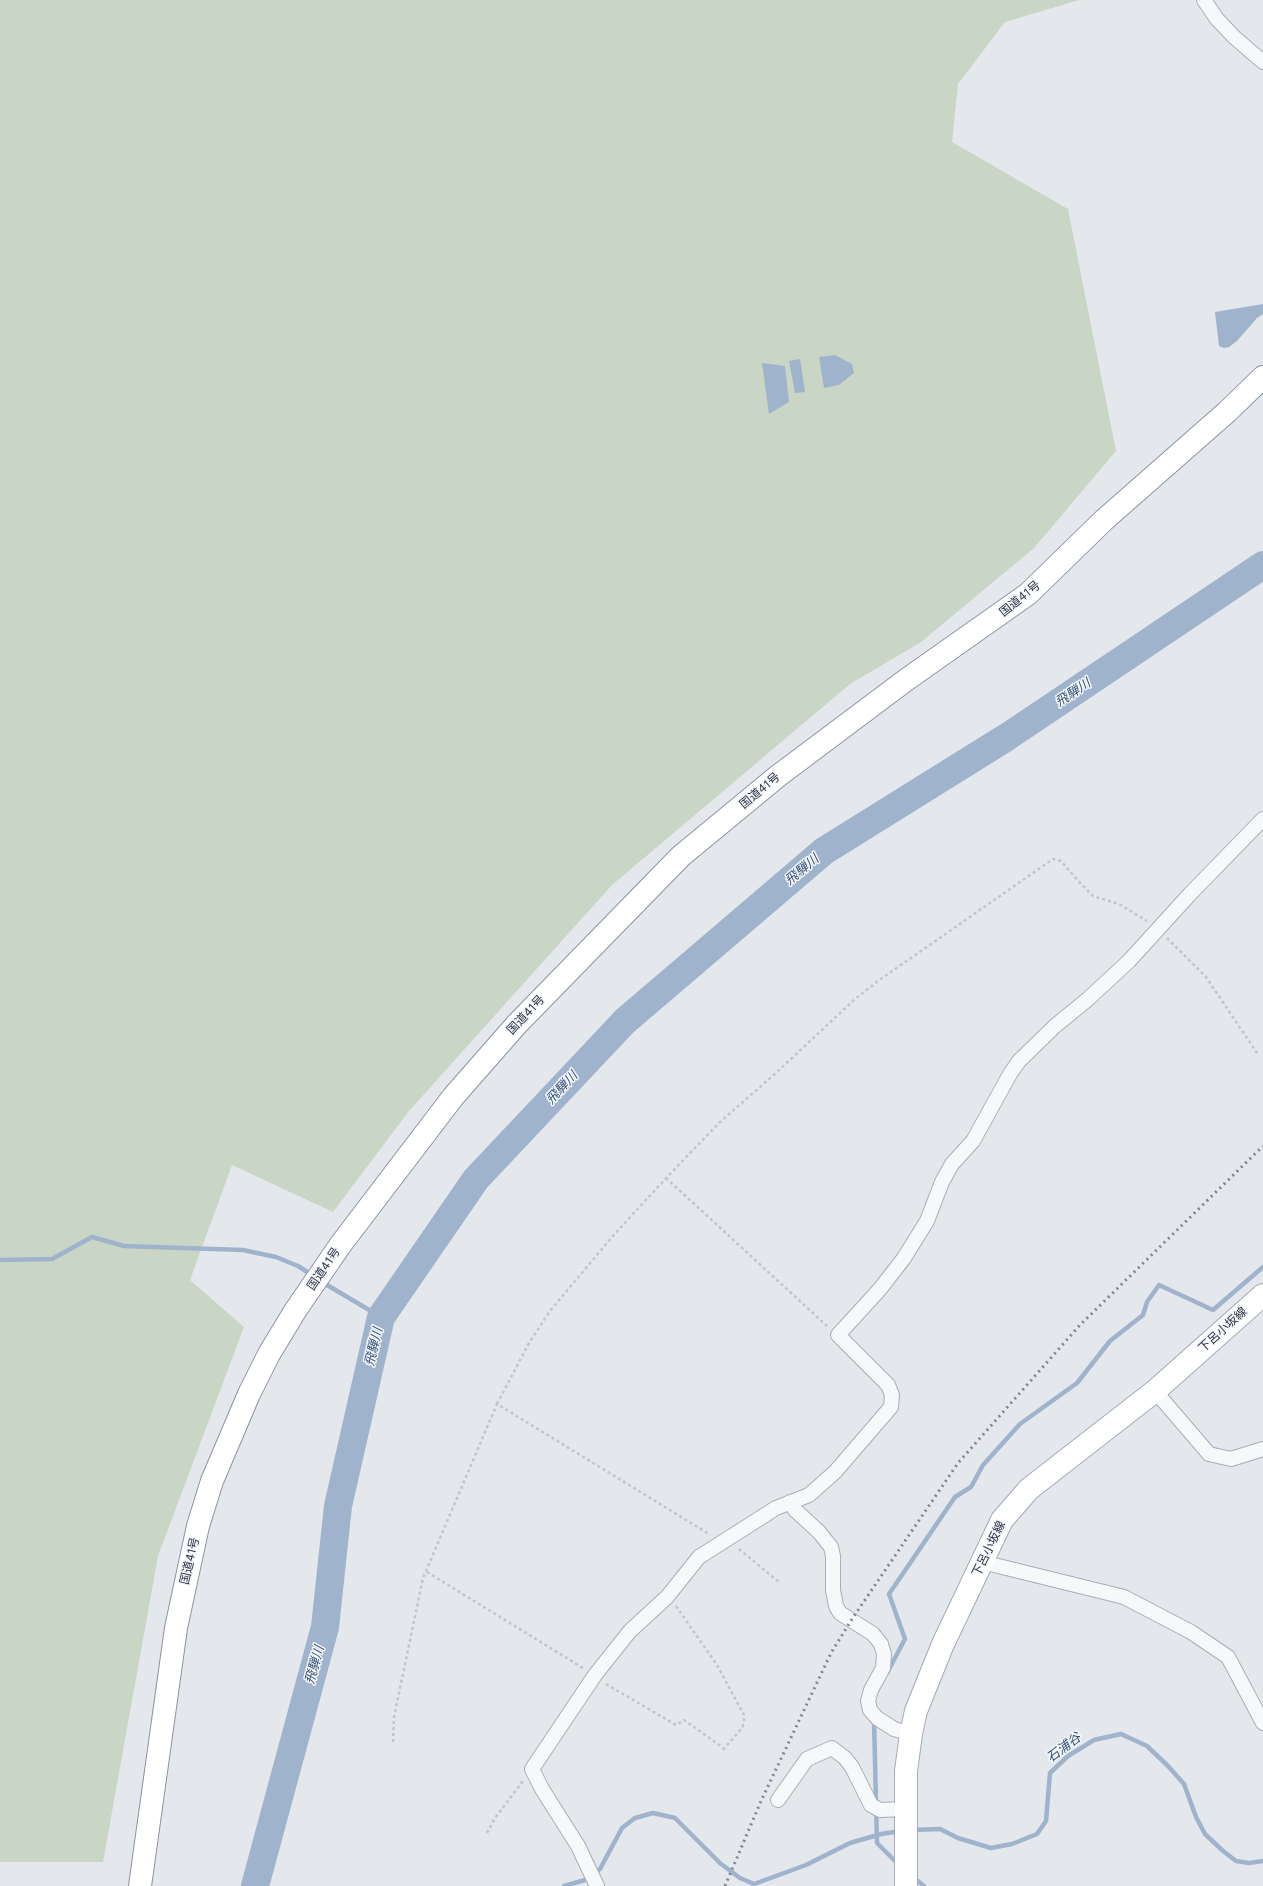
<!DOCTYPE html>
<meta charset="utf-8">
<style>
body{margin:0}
canvas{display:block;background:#e4e7ec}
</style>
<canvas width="1263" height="1886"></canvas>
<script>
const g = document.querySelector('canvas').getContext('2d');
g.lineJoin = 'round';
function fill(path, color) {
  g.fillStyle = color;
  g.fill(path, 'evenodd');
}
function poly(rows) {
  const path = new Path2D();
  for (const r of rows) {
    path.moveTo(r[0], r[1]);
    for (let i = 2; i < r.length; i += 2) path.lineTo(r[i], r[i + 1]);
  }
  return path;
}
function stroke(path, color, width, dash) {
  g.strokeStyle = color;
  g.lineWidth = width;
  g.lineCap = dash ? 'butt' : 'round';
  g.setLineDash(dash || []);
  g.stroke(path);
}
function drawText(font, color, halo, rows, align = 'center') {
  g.font = font + ' Figtree,"Noto Sans JP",sans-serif';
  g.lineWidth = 3;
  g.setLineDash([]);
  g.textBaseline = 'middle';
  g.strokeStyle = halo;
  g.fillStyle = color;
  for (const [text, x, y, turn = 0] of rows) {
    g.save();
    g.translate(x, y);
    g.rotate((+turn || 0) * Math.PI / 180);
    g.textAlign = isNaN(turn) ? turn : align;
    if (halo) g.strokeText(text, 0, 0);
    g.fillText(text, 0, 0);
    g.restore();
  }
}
fill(poly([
 [0,0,1079,0,1005,22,958,84,952,142,1068,209,1116,451,1034,548,921,642,850,684,612,885,409,1111,333,1212,232,1165,190,1280,244,1327,158,1556,103,1862,0,1862]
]), '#c9d6c5');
fill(poly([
 [1263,304,1263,314,1257,318,1237,341,1229,347,1224,348,1219,346,1215,312],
 [835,355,852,364,854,373,839,385,824,388,819,357],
 [800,359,805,392,795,393,789,361],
 [762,363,785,366,789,402,769,414]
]), '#9fb4cc');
stroke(poly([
 [0,1260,52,1259,92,1237,124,1246,243,1250,276,1257,298,1266,312,1275],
 [322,1282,381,1317],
 [887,1673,905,1639,889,1594,955,1497,971,1487,983,1465,1020,1424,1077,1383,1110,1341,1143,1315,1147,1302,1159,1285,1213,1310,1263,1267],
 [874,1719,877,1843,900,1866],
 [912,1830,940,1829,958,1838,991,1848,1012,1844,1037,1834,1046,1821,1050,1773,1068,1756,1094,1740,1121,1734,1147,1746,1168,1766,1184,1784,1196,1817,1205,1834,1223,1851,1236,1861,1249,1863,1263,1861],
 [913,1877,924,1886],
 [564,1886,585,1880,600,1869,622,1828,635,1818,653,1813,675,1818,721,1864,740,1878,754,1884,806,1865,850,1843,881,1834,901,1831]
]), '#9fb4cc', 4.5);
stroke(poly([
 [255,1886,325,1627,338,1506,381,1317,476,1179,625,1021,824,851,1007,737,1263,565]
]), '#9fb4cc', 28);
const street = poly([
 [1204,0,1217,19,1234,37,1263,62],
 [1155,1391,1209,1454,1231,1459,1263,1449],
 [790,1502,795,1510,819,1532,831,1547,833,1556,833,1590,836,1606,840,1613,873,1634,881,1644,884,1654,883,1668,871,1690,868,1701,870,1710,877,1718,894,1729,911,1734],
 [982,1562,1124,1597,1191,1632,1228,1657,1263,1723],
 [778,1800,807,1759,832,1748,845,1758,852,1767,871,1805,880,1810,906,1809],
 [597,1886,578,1846,542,1789,532,1769,595,1675,630,1631,667,1597,699,1557,776,1508,809,1495,835,1472,891,1407,892,1395,888,1385,838,1335,880,1289,904,1258,927,1221,942,1182,952,1164,973,1141,1010,1074,1019,1061,1055,1026,1088,999,1129,961,1190,894,1263,819]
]);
const primary = poly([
 [906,1886,906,1771,911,1734,916,1711,943,1644,1002,1520,1029,1489,1155,1391,1263,1295]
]);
const highway = poly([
 [140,1886,176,1628,198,1526,212,1481,249,1394,269,1354,295,1311,341,1244,453,1097,517,1024,681,856,778,776,906,680,1028,594,1104,520,1228,411,1263,377]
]);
stroke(street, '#a9aeb7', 16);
stroke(primary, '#a3abb8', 24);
stroke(highway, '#8b94a3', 24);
stroke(poly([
 [1167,938,1206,977,1259,1056],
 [666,1178,827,1326],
 [497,1404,529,1343,550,1311,612,1237,668,1176,720,1122,777,1072,855,999,878,981,1053,859,1061,861,1081,884,1093,896,1119,904,1147,921],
 [739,1549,780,1583],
 [427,1572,583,1668],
 [676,1606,717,1665,744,1715,744,1722,742,1728,722,1751],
 [606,1684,676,1725,684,1720,725,1749],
 [393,1742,394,1717,423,1578,497,1404,709,1534],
 [487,1833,495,1818,523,1781]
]), '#c2c5cb', 2.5, [3, 3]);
stroke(street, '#f7f8fa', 14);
stroke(primary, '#fff', 22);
stroke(highway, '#fff', 22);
stroke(poly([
 [725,1886,761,1801,831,1653,852,1619,958,1463,1080,1325,1263,1146]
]), '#7d8696', 3, [2, 4]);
drawText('12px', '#2b3445', '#f4f6f9', [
 ["国道41号",1020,599,-39],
 ["国道41号",760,791,-40],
 ["国道41号",526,1015,-47],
 ["国道41号",324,1269,-56],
 ["下呂小坂線",1223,1330,-42],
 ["下呂小坂線",989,1549,-64],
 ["国道41号",190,1561,-77]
]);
drawText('italic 13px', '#34527a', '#f4f6f9', [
 ["飛騨川",1073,693,-34],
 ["飛騨川",802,870,-40],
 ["飛騨川",562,1088,-47],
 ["飛騨川",374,1347,-77],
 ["飛騨川",315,1665,-75],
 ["石浦谷",1064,1748,-37]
]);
</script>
